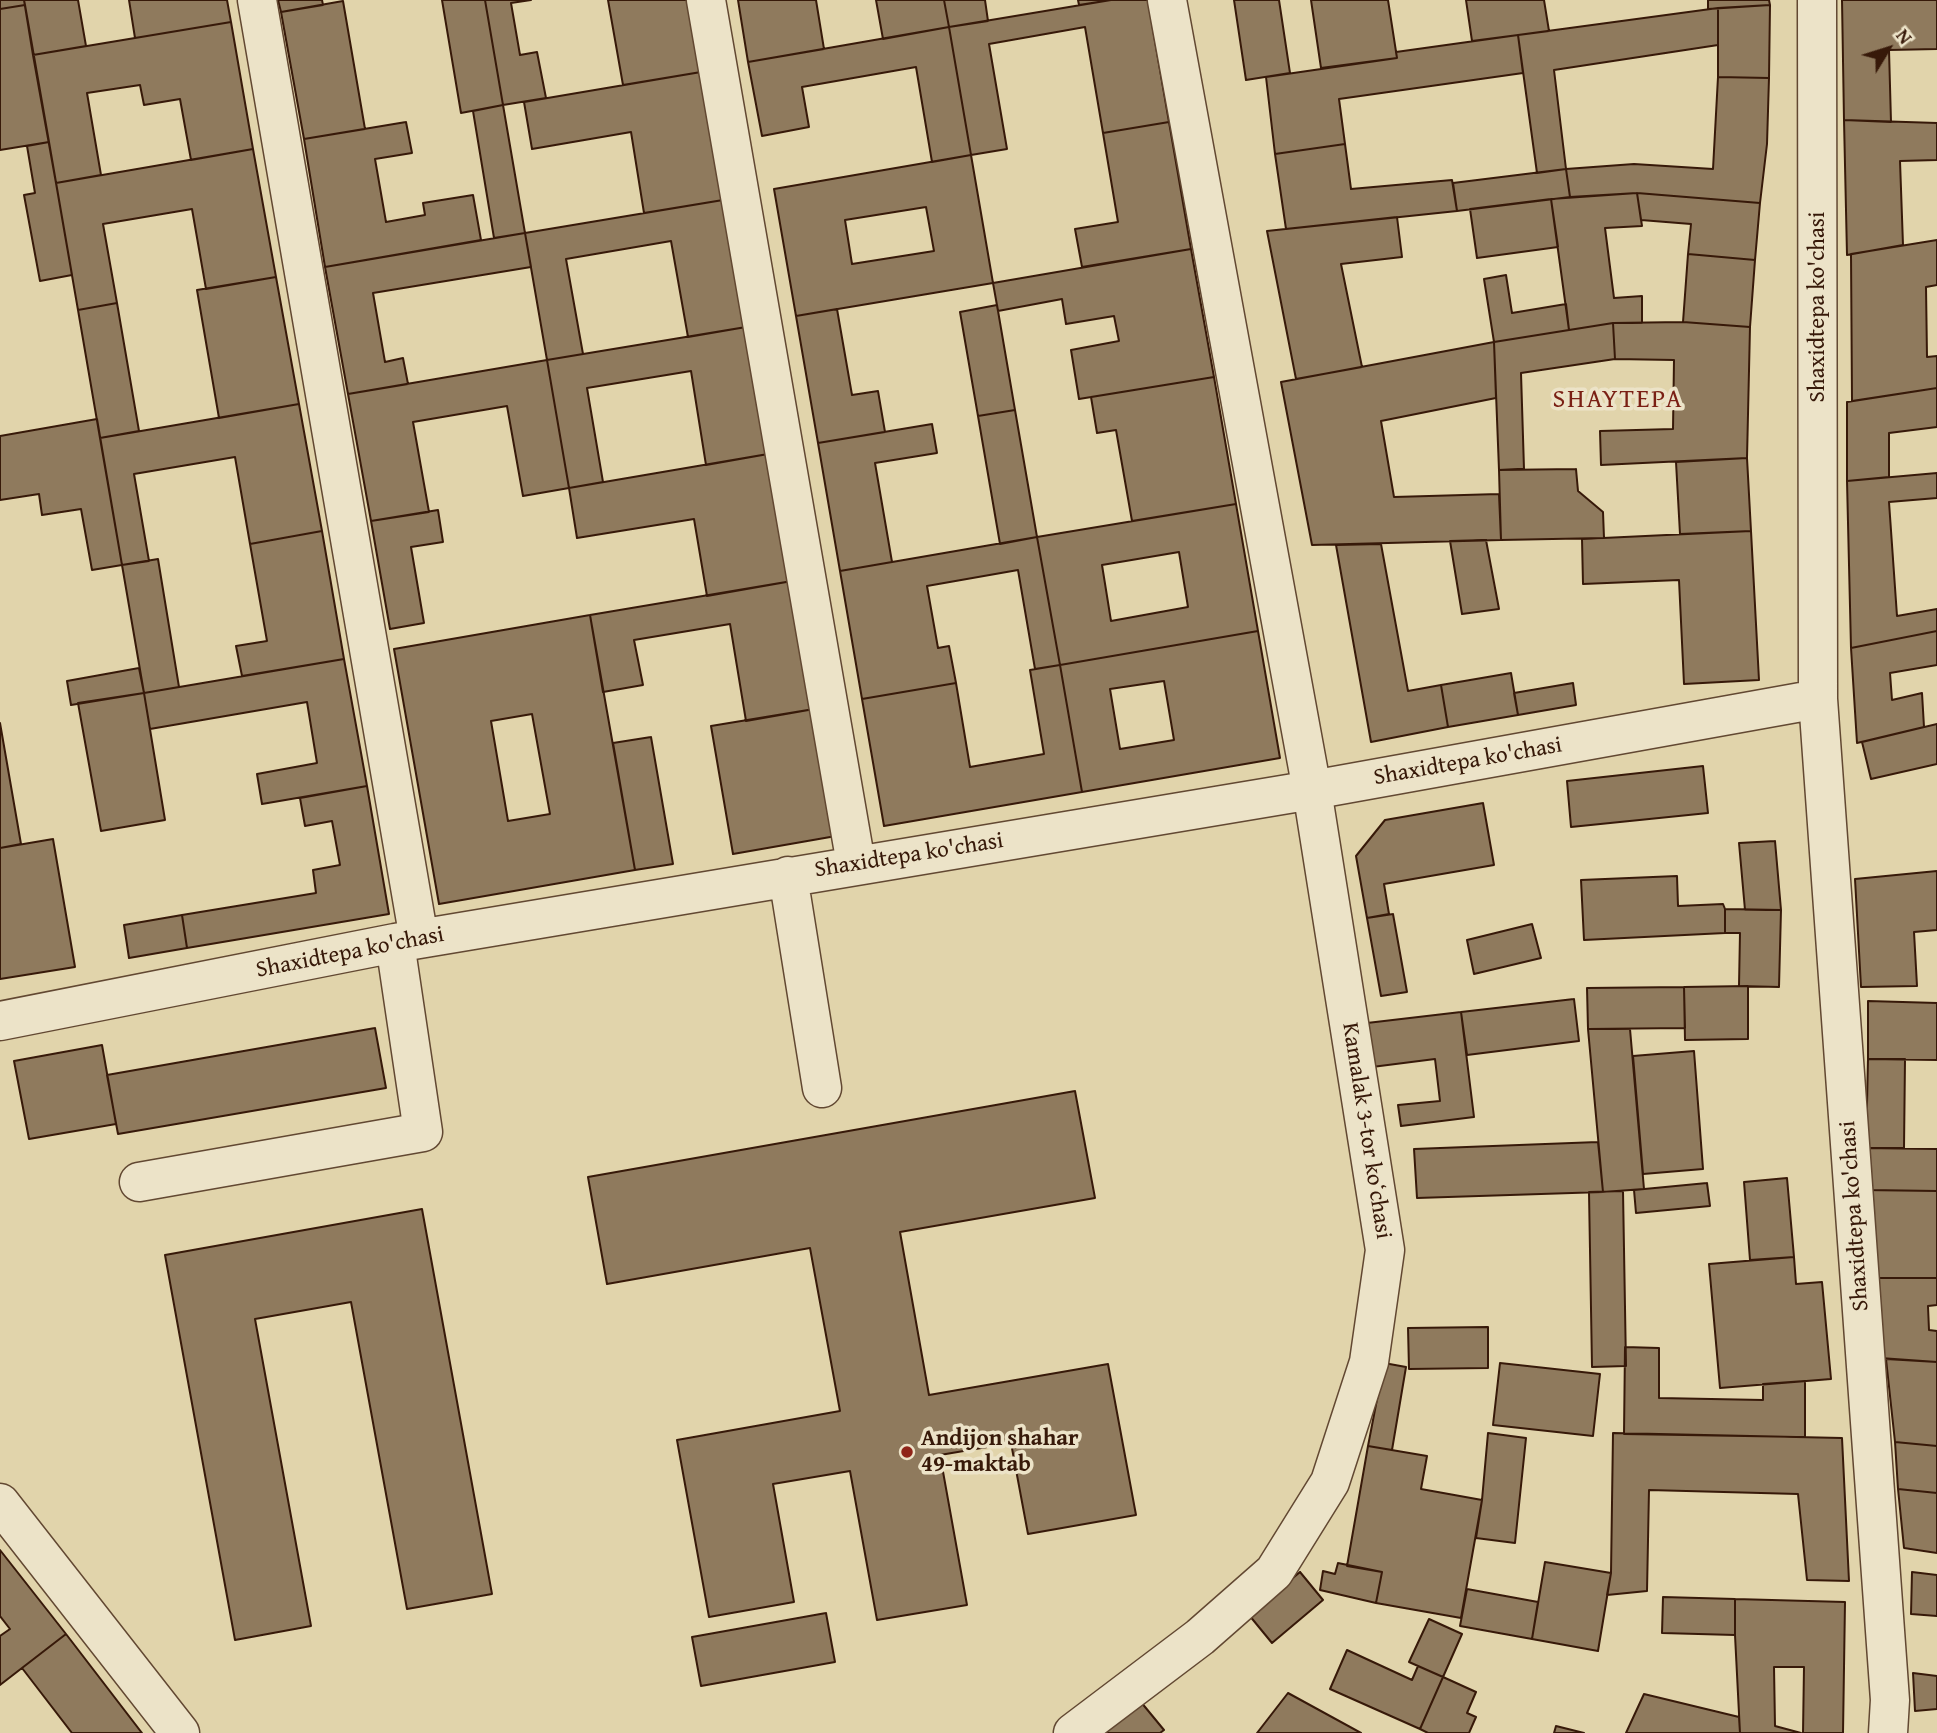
<!DOCTYPE html>
<meta charset="utf-8">
<style>
body{margin:0}
#map{position:relative;width:1937px;height:1733px;overflow:hidden;background:#e1d4ab;font-family:"Gentium Book Plus",serif}
canvas{display:block}
.north{position:absolute;left:1853px;top:14px;width:70px;height:70px;-webkit-text-stroke:5px #ece3c8;paint-order:stroke;rotate:52deg;font-size:19px;font-weight:700;line-height:28px;text-align:center;color:#371909}
.north::after{content:'';display:block;margin:auto;width:24px;height:32px;background:#371909;clip-path:polygon(50% 0,100% 100%,50% 72%,0 100%)}
</style>
<div id="map">
<canvas width="1937" height="1733"></canvas>
<div class="north">N</div>
</div>
<script>
const g = document.querySelector('canvas').getContext('2d');
g.lineJoin = 'round';
function fill(path, color) {
  g.fillStyle = color;
  g.fill(path, 'evenodd');
}
function poly(rows) {
  const path = new Path2D();
  for (const r of rows) {
    path.moveTo(r[0], r[1]);
    for (let i = 2; i < r.length; i += 2) path.lineTo(r[i], r[i + 1]);
  }
  return path;
}
function stroke(path, color, width, dash) {
  g.strokeStyle = color;
  g.lineWidth = width;
  g.lineCap = dash ? 'butt' : 'round';
  g.setLineDash(dash || []);
  g.stroke(path);
}
function drawText(font, color, halo, rows, align = 'center') {
  g.font = font + ' "Gentium Book Plus",serif';
  g.lineWidth = 7;
  g.setLineDash([]);
  g.textBaseline = 'middle';
  g.strokeStyle = halo;
  g.fillStyle = color;
  for (const [text, x, y, turn = 0] of rows) {
    g.save();
    g.translate(x, y);
    g.rotate((+turn || 0) * Math.PI / 180);
    g.textAlign = isNaN(turn) ? turn : align;
    if (halo) g.strokeText(text, 0, 0);
    g.fillText(text, 0, 0);
    g.restore();
  }
}
const building = poly([
 [0,0,24,0,25,5,0,9,0,0],
 [24,0,78,0,86,46,33,55,24,0],
 [129,0,227,0,231,22,135,38,129,0],
 [278,0,322,0,323,5,281,12,278,0],
 [442,0,485,0,503,105,461,113,442,0],
 [485,0,531,0,511,3,520,55,537,52,546,98,503,105,485,0],
 [608,0,688,0,701,72,623,85,608,0],
 [738,0,816,0,824,49,748,62,738,0],
 [876,0,944,0,949,27,883,39,876,0],
 [944,0,985,0,988,21,949,27,944,0],
 [1078,0,1111,0,1079,5,1078,0],
 [1111,0,1148,0,1169,122,1103,133,1085,27,989,44,1007,149,971,155,949,27,1111,0],
 [1234,0,1279,0,1290,73,1246,80,1234,0],
 [1311,0,1388,0,1397,58,1321,68,1311,0],
 [1466,0,1544,0,1549,31,1472,41,1466,0],
 [1708,0,1769,0,1770,5,1708,9,1708,0],
 [1842,0,1937,0,1937,49,1889,50,1891,122,1844,120,1842,0],
 [343,1,365,129,304,139,281,12,343,1],
 [25,5,49,142,0,150,0,9,25,5],
 [1770,5,1769,78,1718,77,1718,8,1770,5],
 [1718,8,1718,45,1554,70,1566,169,1537,173,1518,35,1718,8],
 [231,22,253,149,191,160,180,99,144,105,140,85,87,93,101,175,56,183,33,55,231,22],
 [949,27,971,155,932,162,916,67,802,87,809,127,762,136,748,62,949,27],
 [1518,35,1523,73,1339,99,1345,144,1275,154,1266,77,1397,58,1396,52,1518,35],
 [701,72,723,200,644,213,631,132,532,149,524,102,701,72],
 [1718,77,1769,78,1767,144,1760,203,1637,193,1570,197,1566,169,1634,164,1713,169,1718,77],
 [503,105,525,233,494,238,473,111,503,105],
 [1844,120,1937,123,1937,160,1900,161,1903,245,1847,255,1844,120],
 [406,122,412,153,375,159,386,222,425,215,423,203,473,195,481,240,325,267,304,139,406,122],
 [1169,122,1191,249,1082,267,1075,229,1118,222,1103,133,1169,122],
 [49,142,72,275,40,281,24,195,35,193,27,146,49,142],
 [1345,144,1351,189,1452,180,1457,211,1286,229,1275,154,1345,144],
 [253,149,276,277,206,289,192,209,103,224,117,303,78,310,56,183,253,149],
 [971,155,993,283,796,316,774,189,971,155],
 [926,207,934,251,852,264,845,220,926,207],
 [1566,169,1570,197,1457,211,1453,183,1566,169],
 [1637,193,1760,203,1755,260,1688,254,1691,224,1641,220,1637,193],
 [1637,193,1642,226,1605,228,1614,298,1642,296,1642,323,1613,323,1569,330,1551,199,1637,193],
 [1551,199,1558,247,1477,258,1470,209,1551,199],
 [723,200,746,327,688,337,671,241,566,259,583,354,547,360,525,233,723,200],
 [1397,217,1402,257,1341,264,1362,367,1296,379,1267,231,1397,217],
 [525,233,531,267,373,293,385,362,403,358,408,384,348,394,325,267,525,233],
 [1937,240,1937,285,1926,287,1927,357,1937,356,1937,388,1852,401,1851,254,1937,240],
 [1191,249,1214,377,1079,399,1071,350,1119,341,1114,316,1066,324,1062,299,998,311,993,283,1191,249],
 [1688,254,1755,260,1750,327,1683,322,1688,254],
 [1506,275,1512,313,1566,304,1569,330,1494,342,1484,279,1506,275],
 [276,277,299,404,219,418,197,290,276,277],
 [117,303,139,431,100,438,78,310,117,303],
 [997,305,1015,410,978,416,960,312,997,305],
 [837,309,852,395,878,391,885,432,818,443,796,316,837,309],
 [1683,322,1750,327,1747,458,1601,465,1600,431,1673,429,1674,360,1615,359,1613,323,1683,322],
 [1613,323,1615,359,1521,373,1524,469,1499,470,1494,342,1613,323],
 [746,327,768,454,706,465,691,371,587,388,603,482,569,488,547,360,746,327],
 [1494,342,1496,398,1381,421,1394,497,1499,494,1501,540,1312,545,1281,382,1494,342],
 [547,360,569,488,523,496,507,406,413,422,429,512,371,521,348,394,547,360],
 [1214,377,1236,504,1132,521,1116,430,1097,433,1091,397,1214,377],
 [1937,388,1937,427,1889,433,1889,477,1847,481,1847,402,1937,388],
 [299,404,322,531,250,544,235,457,134,474,149,561,122,565,100,438,299,404],
 [1015,410,1037,537,1000,544,978,416,1015,410],
 [97,419,122,565,92,570,81,509,42,515,39,494,0,500,0,436,97,419],
 [932,424,937,453,875,463,892,562,840,571,818,443,932,424],
 [768,454,792,581,707,596,694,519,577,538,569,488,768,454],
 [1747,458,1751,531,1680,534,1676,462,1747,458],
 [1576,469,1578,491,1603,512,1604,538,1501,540,1499,470,1576,469],
 [1937,473,1937,498,1889,502,1897,616,1937,609,1937,631,1851,648,1847,481,1937,473],
 [1236,504,1258,631,1060,665,1037,537,1236,504],
 [1179,552,1188,607,1111,621,1102,565,1179,552],
 [438,510,443,542,411,547,424,623,390,629,371,521,438,510],
 [322,531,344,659,242,676,236,646,267,641,250,544,322,531],
 [1751,531,1759,680,1684,684,1679,580,1583,584,1582,539,1751,531],
 [1037,537,1060,665,1035,669,1018,570,927,586,938,648,949,646,956,683,862,699,840,571,1037,537],
 [1486,540,1499,609,1462,614,1450,541,1486,540],
 [1381,544,1408,691,1441,685,1448,727,1371,742,1336,545,1381,544],
 [158,559,179,687,144,693,122,565,158,559],
 [792,581,814,709,746,721,730,624,634,640,643,685,603,692,590,615,792,581],
 [590,615,635,870,439,904,394,649,590,615],
 [532,714,550,814,508,821,491,721,532,714],
 [1258,631,1280,758,1082,792,1060,665,1258,631],
 [1164,681,1174,740,1120,749,1110,689,1164,681],
 [1937,631,1937,665,1890,673,1892,700,1922,693,1924,727,1857,743,1851,648,1937,631],
 [344,659,367,786,262,804,257,774,317,763,307,702,150,729,144,693,344,659],
 [1060,665,1082,792,884,826,862,699,956,683,970,767,1044,754,1030,670,1060,665],
 [139,668,144,693,71,705,67,681,139,668],
 [1511,673,1518,715,1448,727,1441,685,1511,673],
 [1573,683,1576,705,1518,715,1514,693,1573,683],
 [144,693,165,820,101,831,78,703,144,693],
 [814,709,836,836,733,854,711,726,814,709],
 [0,723,21,844,0,848,0,723],
 [1937,724,1937,764,1871,779,1862,742,1937,724],
 [651,737,673,864,635,870,613,743,651,737],
 [1703,766,1708,813,1571,827,1567,781,1703,766],
 [367,786,389,914,187,948,182,915,316,893,313,870,340,865,332,821,305,826,300,798,367,786],
 [1483,803,1494,865,1384,884,1389,914,1367,918,1356,856,1385,820,1483,803],
 [53,839,75,967,0,979,0,848,53,839],
 [1775,841,1781,910,1745,910,1739,843,1775,841],
 [1937,871,1937,930,1914,932,1917,986,1861,987,1855,879,1937,871],
 [1677,876,1678,906,1723,904,1725,909,1725,933,1584,940,1581,880,1677,876],
 [1725,909,1781,910,1779,987,1739,986,1740,933,1725,933,1725,909],
 [1393,914,1407,992,1381,996,1367,918,1393,914],
 [182,915,187,948,129,958,124,925,182,915],
 [1532,924,1541,958,1474,974,1467,940,1532,924],
 [1748,986,1748,1039,1685,1040,1684,987,1748,986],
 [1684,987,1685,1028,1588,1029,1587,988,1684,987],
 [1574,999,1579,1041,1467,1055,1461,1012,1574,999],
 [1868,1001,1937,1003,1937,1060,1868,1059,1868,1001],
 [1461,1012,1474,1117,1401,1126,1398,1105,1440,1101,1435,1059,1372,1067,1367,1023,1461,1012],
 [375,1028,386,1088,118,1134,107,1075,375,1028],
 [1588,1029,1630,1029,1644,1189,1603,1192,1588,1029],
 [102,1045,116,1124,29,1139,14,1061,102,1045],
 [1694,1051,1703,1169,1643,1174,1633,1056,1694,1051],
 [1868,1059,1905,1059,1904,1148,1866,1148,1868,1059],
 [1075,1091,1095,1198,900,1232,929,1395,1108,1364,1136,1515,1028,1534,1011,1443,940,1455,967,1605,877,1620,850,1471,773,1484,794,1602,709,1617,677,1440,840,1411,810,1248,607,1284,588,1177,1075,1091],
 [1598,1142,1603,1192,1417,1198,1414,1149,1598,1142],
 [1863,1148,1937,1149,1937,1191,1863,1190,1863,1148],
 [1787,1178,1794,1257,1750,1260,1744,1182,1787,1178],
 [1707,1183,1710,1206,1636,1213,1634,1190,1707,1183],
 [1868,1190,1937,1191,1937,1278,1873,1278,1868,1190],
 [1623,1191,1626,1366,1592,1367,1589,1192,1623,1191],
 [422,1209,492,1594,407,1609,351,1302,255,1319,311,1626,235,1640,165,1255,422,1209],
 [1794,1257,1796,1284,1822,1282,1831,1379,1720,1388,1709,1264,1794,1257],
 [1873,1278,1937,1278,1937,1305,1928,1306,1929,1330,1937,1331,1937,1362,1880,1358,1873,1278],
 [1488,1327,1488,1368,1409,1369,1408,1328,1488,1327],
 [1625,1347,1659,1348,1659,1398,1763,1400,1763,1384,1805,1381,1805,1437,1624,1434,1625,1347],
 [1886,1359,1937,1362,1937,1446,1895,1442,1886,1359],
 [1384,1363,1406,1367,1392,1450,1368,1446,1384,1363],
 [1500,1363,1600,1374,1593,1436,1493,1425,1500,1363],
 [1488,1433,1526,1438,1515,1543,1476,1538,1482,1500,1488,1433],
 [1613,1433,1842,1438,1849,1581,1807,1580,1798,1494,1649,1490,1647,1591,1607,1595,1611,1573,1613,1433],
 [1895,1442,1937,1446,1937,1493,1898,1489,1895,1442],
 [1368,1446,1427,1456,1421,1489,1482,1500,1461,1618,1376,1603,1382,1572,1347,1566,1368,1446],
 [1898,1489,1937,1493,1937,1553,1904,1548,1898,1489],
 [0,1550,66,1634,0,1685,0,1636,10,1629,0,1616,0,1550],
 [1545,1562,1611,1573,1598,1651,1532,1639,1545,1562],
 [1338,1563,1382,1572,1376,1603,1320,1590,1323,1571,1335,1574,1338,1563],
 [1300,1572,1323,1600,1272,1643,1249,1615,1300,1572],
 [1912,1572,1937,1575,1937,1616,1911,1614,1912,1572],
 [1467,1589,1538,1602,1532,1639,1460,1626,1467,1589],
 [1663,1597,1735,1599,1735,1635,1662,1633,1663,1597],
 [1735,1599,1845,1602,1843,1733,1803,1733,1804,1667,1774,1667,1775,1726,1801,1733,1740,1733,1735,1635,1735,1599],
 [826,1613,835,1662,701,1686,692,1637,826,1613],
 [1429,1619,1462,1634,1443,1677,1409,1662,1429,1619],
 [66,1634,142,1733,72,1733,22,1668,66,1634],
 [1347,1650,1412,1680,1418,1666,1443,1677,1420,1729,1330,1689,1347,1650],
 [1913,1673,1937,1676,1937,1709,1915,1711,1913,1673],
 [1443,1677,1476,1692,1467,1713,1476,1717,1469,1733,1428,1733,1420,1729,1443,1677],
 [1288,1693,1361,1733,1257,1733,1288,1693],
 [1644,1694,1739,1717,1740,1733,1626,1733,1644,1694],
 [1136,1696,1164,1730,1160,1733,1089,1733,1136,1696],
 [1556,1726,1584,1733,1554,1733,1556,1726]
]);
fill(building, '#8f7a5d');
stroke(building, '#371909', 2);
const minor = poly([
 [257,0,419,939],
 [706,0,856,864],
 [1817,0,1818,699,1890,1700,1888,1733],
 [788,876,822,1088],
 [0,1021,395,943,1312,790,1818,699],
 [139,1182,423,1132,395,943],
 [0,1503,180,1733],
 [1073,1733,1200,1637,1274,1572,1330,1482,1369,1362,1385,1250,1312,790,1167,0]
]);
stroke(minor, '#624832', 41);
stroke(minor, '#ece3c8', 38);
for (const [x, y, r, color] of [
 [907,1452,7,"#8f2418"]
]) {
  const dot = new Path2D();
  dot.arc(x, y, r, 0, 2 * Math.PI);
  g.fillStyle = color;
  g.fill(dot);
  stroke(dot, '#ece3c8', 2.5);
}
drawText('23px', '#371909', '#ece3c8', [
 ["Shaxidtepa ko'chasi",1818,307,-90],
 ["Shaxidtepa ko'chasi",1468,762,-10],
 ["Shaxidtepa ko'chasi",909,856,-9],
 ["Shaxidtepa ko'chasi",350,953,-11],
 ["Kamalak 3-tor koʻchasi",1366,1131,81],
 ["Shaxidtepa ko'chasi",1855,1216,-94]
]);
drawText('bold 23px', '#371909', '#ece3c8', [
 ["Andijon shahar",921,1439],
 ["49-maktab",921,1465]
], 'left');
g.letterSpacing = '2px';
drawText('26px', '#7a1f14', '#ece3c8', [
 ["SHAYTEPA",1618,400]
]);
g.letterSpacing = '0px';
</script>
